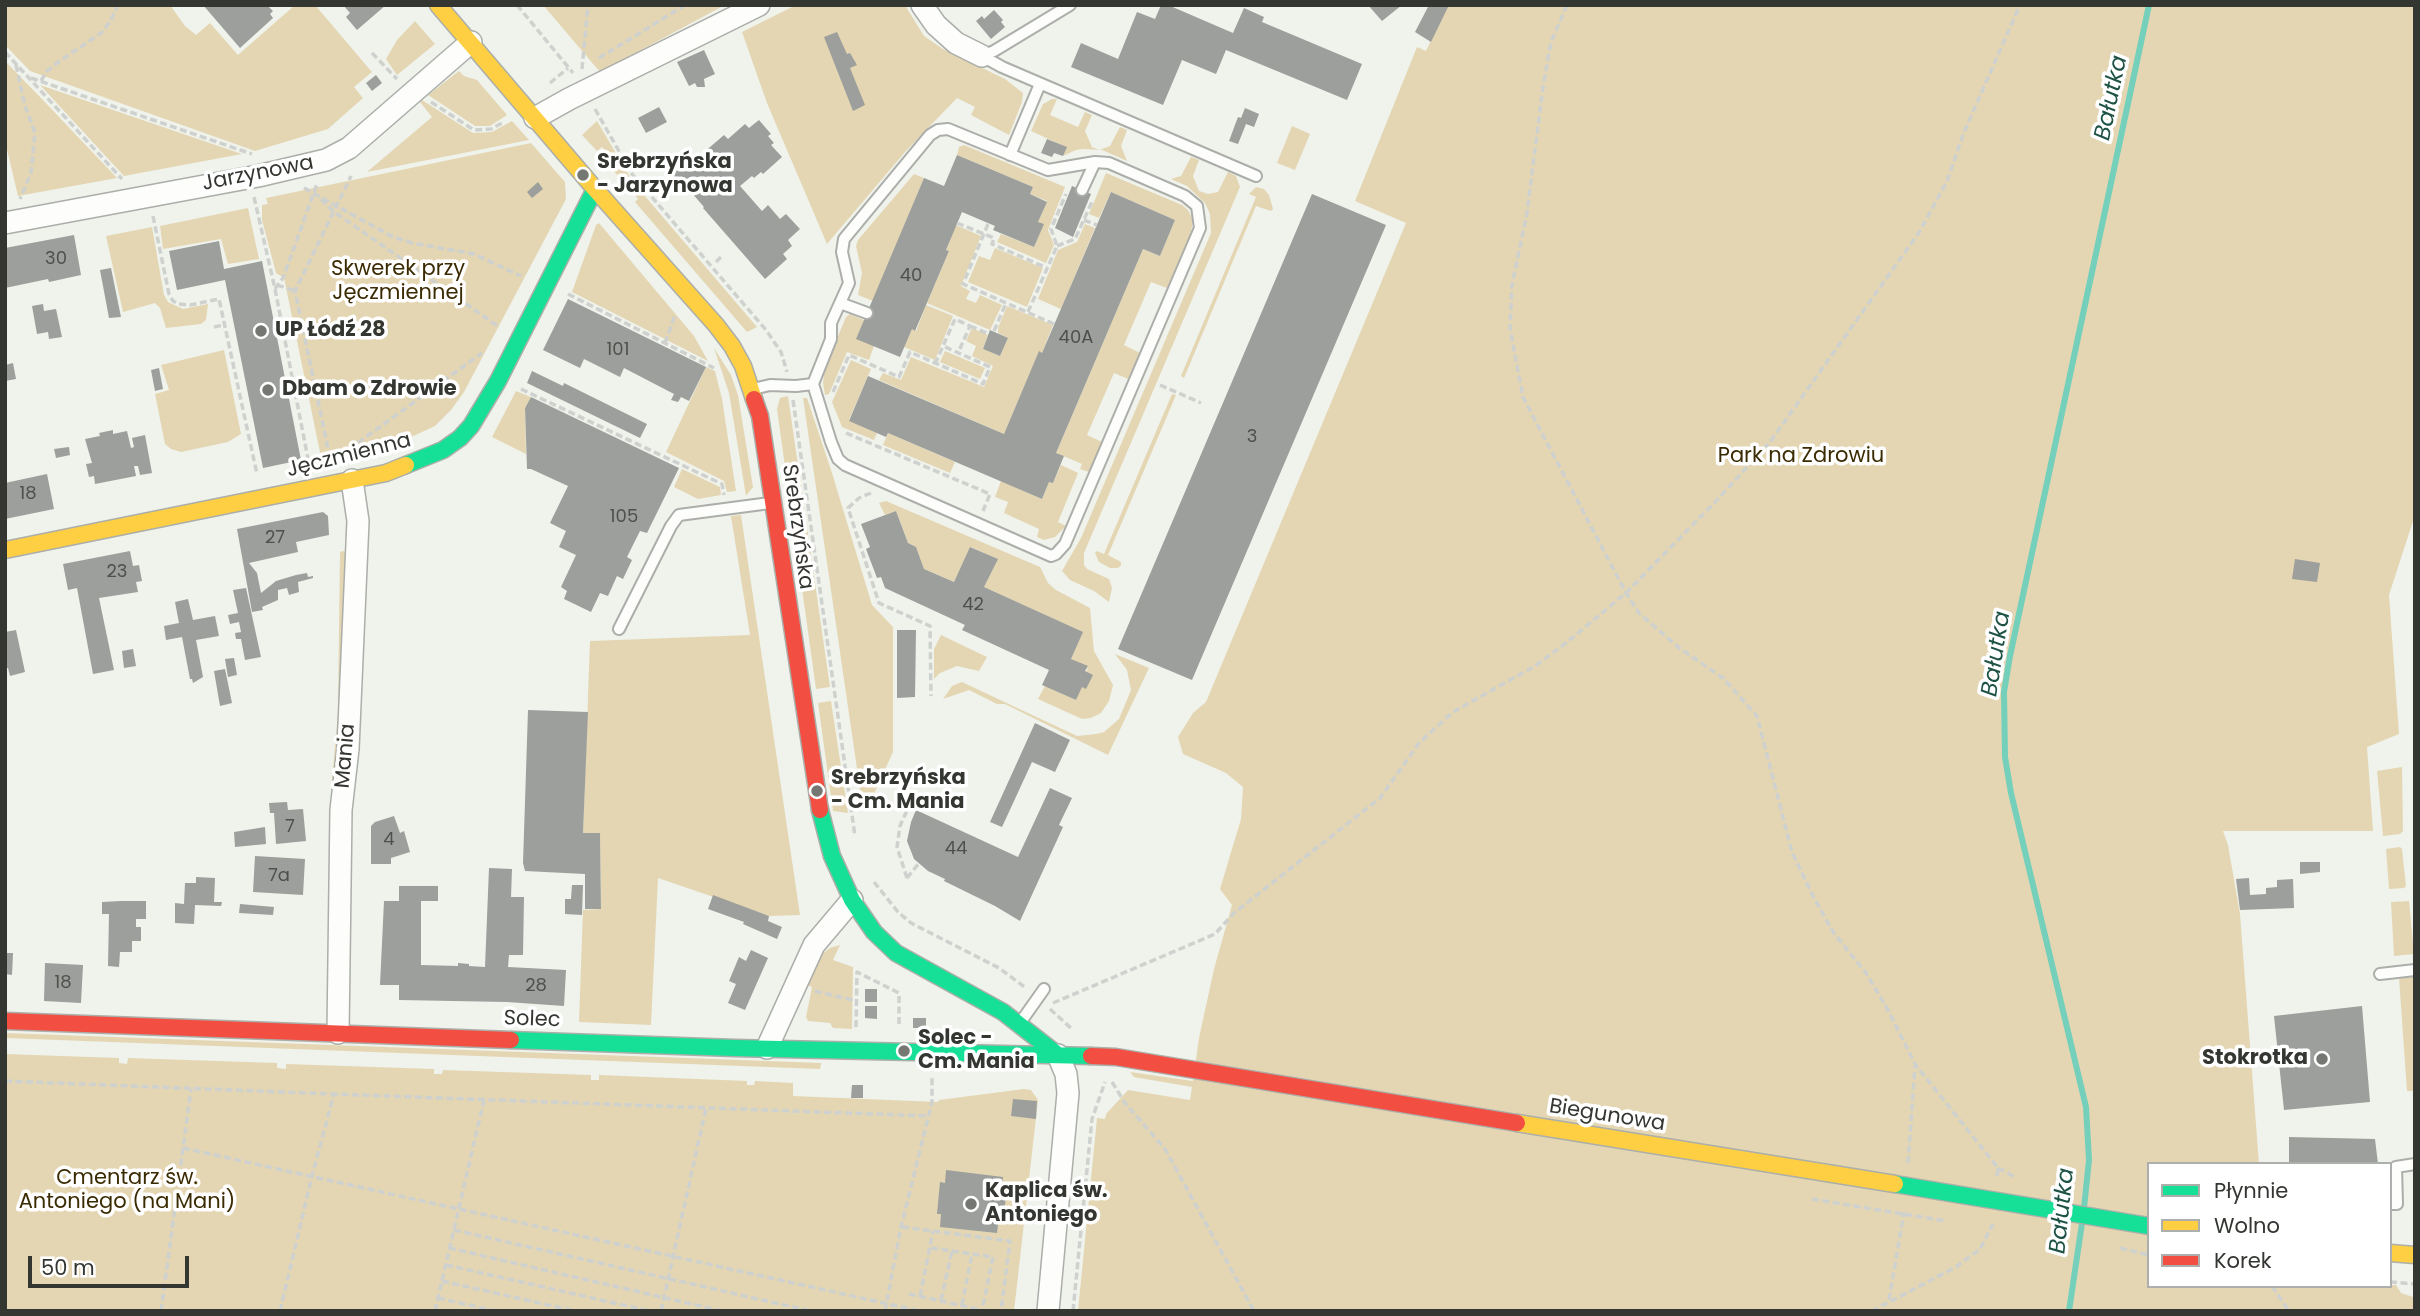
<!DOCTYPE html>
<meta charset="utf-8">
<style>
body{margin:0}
#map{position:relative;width:2420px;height:1316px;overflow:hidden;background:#eff3ec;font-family:Poppins,sans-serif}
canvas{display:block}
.frame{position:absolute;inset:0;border:7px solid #333631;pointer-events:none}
.legend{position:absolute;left:2147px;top:1162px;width:245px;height:126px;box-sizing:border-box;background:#fff;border:2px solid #adafad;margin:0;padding:9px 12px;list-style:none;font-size:21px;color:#333631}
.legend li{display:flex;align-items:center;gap:14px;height:35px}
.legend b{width:35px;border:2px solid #adafad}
.scale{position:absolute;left:28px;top:1256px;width:161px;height:32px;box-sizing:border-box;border:4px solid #333631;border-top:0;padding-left:9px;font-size:21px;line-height:24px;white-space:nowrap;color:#333631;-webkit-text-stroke:5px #fff;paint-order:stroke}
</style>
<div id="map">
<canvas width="2420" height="1316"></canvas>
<div class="frame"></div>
<ul class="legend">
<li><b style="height:9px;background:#16e098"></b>Płynnie</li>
<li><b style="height:9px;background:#ffcf43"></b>Wolno</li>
<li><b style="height:9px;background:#f24e42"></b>Korek</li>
</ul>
<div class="scale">50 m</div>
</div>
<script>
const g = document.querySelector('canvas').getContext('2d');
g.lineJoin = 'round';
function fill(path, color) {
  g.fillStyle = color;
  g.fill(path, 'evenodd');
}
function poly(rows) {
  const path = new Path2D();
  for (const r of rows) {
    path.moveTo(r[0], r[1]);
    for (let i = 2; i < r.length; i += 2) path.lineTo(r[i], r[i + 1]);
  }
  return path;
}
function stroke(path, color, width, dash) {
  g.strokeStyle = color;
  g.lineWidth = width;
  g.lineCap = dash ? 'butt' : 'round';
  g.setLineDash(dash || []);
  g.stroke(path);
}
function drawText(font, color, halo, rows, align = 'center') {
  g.font = font + ' Poppins,sans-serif';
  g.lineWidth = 7;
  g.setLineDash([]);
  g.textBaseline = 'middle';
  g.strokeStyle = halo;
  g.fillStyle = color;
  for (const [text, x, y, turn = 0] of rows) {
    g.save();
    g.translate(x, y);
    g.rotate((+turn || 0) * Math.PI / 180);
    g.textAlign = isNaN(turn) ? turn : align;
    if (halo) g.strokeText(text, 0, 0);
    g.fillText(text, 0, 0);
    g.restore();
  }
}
fill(poly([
 [5,5,170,5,185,26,196,35,210,23,238,55,295,5,315,5,372,72,354,87,363,98,328,129,255,151,30,71,5,45],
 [543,5,725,5,600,72],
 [796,5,905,5,924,36,943,49,1005,79,1023,93,1022,102,1009,135,971,115,975,107,957,98,905,152,827,244,767,103,742,32],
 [1448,5,2415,5,2415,515,2389,595,2399,734,2367,747,2373,831,2223,831,2228,845,2240,914,2259,1164,2149,1164,2149,1286,2390,1285,2396,1285,2401,1293,2413,1297,2415,1311,1078,1311,1097,1118,1105,1119,1106,1114,1128,1090,1190,1100,1192,1087,1134,1077,1130,1072,1193,1081,1199,1038,1214,969,1232,905,1220,889,1241,819,1243,787,1226,773,1183,754,1178,737,1193,713,1206,702,1406,223,1355,201,1417,47,1426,51],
 [415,21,435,44,397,75,386,59,397,40],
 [5,61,42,99,117,178,18,196,5,141],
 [459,71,464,76,477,80,507,115,490,126,475,126,428,95],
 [40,85,242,154,124,176],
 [1052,99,1057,99,1050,115,1078,127,1085,112,1092,115,1085,131,1092,147,1099,150,1110,146,1120,127,1127,130,1121,146,1127,161,1100,149,1100,150,1084,149,1076,150,1063,156,1066,147,1031,131,1043,104],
 [422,100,473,133,492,132,512,121,529,140,367,172,432,117,420,102],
 [597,121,630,177,624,183,612,169,617,164,602,147,597,151,582,135],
 [1292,126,1310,134,1295,170,1277,163],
 [531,143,565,182,566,199,464,392,451,410,435,426,409,438,363,450,353,463,345,465,336,465,328,456,321,457,284,278,276,273,262,220,262,205,268,204,266,198],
 [964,145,1065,187,1048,230,1054,245,1046,263,997,242,1001,234,1034,247,1043,225,1038,222,1047,201,1030,194,1033,187,957,155,959,147],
 [1191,157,1199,160,1193,176,1199,191,1208,194,1218,192,1228,172,1236,176,1240,187,1084,553,1084,565,1087,569,1109,579,1112,588,1109,602,1094,591,1070,580,1062,571,1081,538,1211,233,1210,214,1205,203,1187,186,1171,179,1181,176],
 [1106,173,1182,205,1188,210,1193,220,1191,232,1167,288,1151,282,1124,345,1140,353,1128,379,1114,373,1087,435,1102,442,1089,472,1080,469,1082,464,1056,453,1143,249,1160,256,1175,220,1111,192,1099,218,1089,214],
 [914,174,924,178,873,301,858,295,862,273,856,246,858,240],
 [1256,187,1264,189,1269,195,1273,209,1271,211,1256,206,1184,378,1181,376,1256,197,1249,194],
 [638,188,757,327,747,332,635,202,638,199,633,193],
 [248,208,259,259,228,264,221,239,163,249,160,226],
 [599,223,694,336,708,361,572,292,596,225],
 [1085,224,1095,228,1061,309,1038,299,1058,250,1077,242],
 [956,225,981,236,961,286,970,291,966,299,976,303,980,295,1002,305,990,330,927,303,949,251,946,250],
 [152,227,164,295,168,302,183,309,208,304,206,320,201,324,166,328,160,308,155,303,123,312,106,236],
 [995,248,1043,268,1027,307,968,282,979,256,990,260],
 [926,305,953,316,935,360,904,347,912,329,916,331],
 [1007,306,1053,325,1042,353,1039,352,1004,434,879,380,883,373,901,380,911,357,984,387,993,366,972,356,976,346,966,341,972,328,988,335,983,349,1000,356,1008,338,998,333,998,328],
 [850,314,864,320,874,346,869,360,847,352,829,394,825,395,823,383,825,367,846,317],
 [714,348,731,375,738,395,753,487,746,496,729,393],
 [224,350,241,434,228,442,181,452,171,449,165,444,155,394,169,390,161,365],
 [945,351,985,368,980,379,940,362],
 [851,360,871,369,849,420,877,433,874,440,842,427,832,402],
 [706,367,715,371,722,399,736,491,727,492,724,481,666,452],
 [516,391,531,397,525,408,526,454,492,437],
 [1172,394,1176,395,1108,555,1121,562,1121,565,1118,568,1110,568,1099,562,1095,553,1097,551,1104,554],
 [788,396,830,687,816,689,777,409,780,398],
 [803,398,807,398,832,473,872,605,893,627,893,752,869,805,863,810],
 [888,433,955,462,950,473,883,445],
 [1061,465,1078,473,1058,522,1066,526,1055,537,1044,540,1037,537,1039,529,1004,513,1008,502,995,497,1001,481,1042,499,1049,482,1053,483],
 [682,469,720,487,721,495,698,499,674,487],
 [886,501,1040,567,1048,583,1056,590,1090,608,1094,651,1113,685,1109,701,1101,713,1091,718,1082,719,1038,699,1045,686,1076,700,1088,667,1071,659,1082,632,984,587,997,559,971,547,954,582,924,569,916,547,908,543,896,511,885,515,879,503],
 [741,515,800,915,769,916,658,878,651,1025,579,1022,583,910,601,909,600,836,583,833,590,641,750,635,731,516],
 [343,551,348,553,341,717,335,788,331,791,338,712,340,552],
 [941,635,987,657,979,671,957,666,940,673,934,679,934,649],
 [1115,654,1149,668,1108,755,1005,704,997,704,969,690,943,699,952,686,962,682,1077,736,1096,734,1104,732,1119,719,1131,690,1127,670],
 [831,701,848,813,833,811,818,703],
 [2402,767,2403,831,2400,834,2383,836,2377,771],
 [2400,847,2402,849,2406,886,2404,888,2389,889,2386,849],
 [2409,901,2414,954,2394,956,2391,902],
 [840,945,833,960,853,967,852,1029,833,1028,830,1023,808,1021,806,1017,812,987,807,985,822,954,830,948],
 [2415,977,2415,1091,2407,1091,2399,978],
 [5,1033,821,1063,820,1069,5,1038],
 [5,1054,119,1058,119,1063,127,1064,128,1058,277,1063,277,1068,286,1069,286,1064,434,1069,434,1074,442,1074,443,1070,591,1075,591,1080,599,1080,599,1075,747,1081,747,1085,754,1085,755,1081,793,1083,793,1096,938,1102,939,1100,1024,1089,1031,1090,1038,1100,1014,1311,5,1311]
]), '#e4d6b3');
stroke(poly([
 [2084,1208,2089,1160,2086,1107,2011,793,2005,757,2004,692,2010,656,2149,5],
 [2069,1311,2082,1223]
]), '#74d0ba', 6);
fill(poly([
 [203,5,267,5,273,11,270,14,273,18,240,48],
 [343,5,386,5,357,30,346,17,350,13],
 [1161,5,1168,5,1233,33,1244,8,1264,17,1262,22,1362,64,1347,100,1226,50,1216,74,1182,60,1163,105,1071,67,1081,43,1118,59,1137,12,1155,19],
 [1368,5,1402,5,1382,21],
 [1429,5,1449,5,1431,42,1415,32],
 [994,10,1003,20,1001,22,1005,27,991,39,976,21,982,16,984,19],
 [837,32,847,54,850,53,857,65,850,68,865,105,853,111,824,37],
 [704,50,715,74,704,79,705,87,697,87,695,83,689,86,677,62],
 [376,75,382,83,372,91,366,83],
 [659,107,667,122,646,133,638,118],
 [1245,108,1259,114,1254,127,1246,124,1238,144,1229,141,1238,117,1241,118],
 [759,120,771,134,768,136,774,143,771,145,782,157,763,174,761,172,754,178,752,176,740,186,762,211,768,205,780,219,786,214,800,229,788,240,792,246,783,254,787,259,765,279,703,208,704,207,691,192,693,191,686,183,682,186,671,173,673,168,682,160,688,166,724,135,728,139,745,124,749,128],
 [1047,139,1067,147,1063,156,1054,153,1052,157,1041,153],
 [957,155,1033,187,1030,194,1047,202,1038,222,1044,224,1034,247,993,230,995,226,962,212,946,250,949,251,915,331,912,329,900,357,856,339,924,178,944,186],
 [538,182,543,189,532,198,527,192],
 [1072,186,1091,194,1073,237,1055,228],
 [1111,192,1175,220,1160,256,1143,249,1056,453,1064,456,1053,483,1049,482,1042,499,888,433,886,437,849,421,868,376,1004,434,1039,351,1042,353],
 [1312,194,1386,225,1192,680,1118,649],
 [74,235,81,275,49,282,48,279,5,288,5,248],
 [219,241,224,269,262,261,301,460,263,468,225,280,177,290,169,251],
 [111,268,121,317,109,318,100,270],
 [568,299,706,367,689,401,681,397,678,402,671,400,674,394,624,368,620,377,584,359,580,368,543,350],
 [43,304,44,311,56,309,62,337,49,339,48,332,37,334,32,306],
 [990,330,1008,338,1000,356,983,349],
 [13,363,16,379,5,381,5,365],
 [159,368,163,389,155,391,151,370],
 [532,371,563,386,564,383,647,424,640,438,527,383],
 [531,397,679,468,647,533,640,531,627,557,632,560,623,579,617,576,608,596,600,593,591,612,564,599,567,591,561,587,576,555,559,547,566,531,550,523,568,486,531,469,527,469,525,408],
 [113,430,113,434,127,431,131,448,134,447,132,438,145,435,152,473,140,475,138,466,134,466,136,476,95,484,94,476,89,477,86,464,92,463,85,439,100,436,99,433],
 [69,447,70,455,56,458,54,449],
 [47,474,54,509,5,519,5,483],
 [896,511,908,543,916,547,924,569,954,582,970,547,998,559,984,587,1083,632,1071,659,1088,666,1085,671,1093,675,1086,689,1082,687,1076,700,1042,685,1049,670,962,630,965,625,885,588,881,577,877,578,866,549,870,547,861,524],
 [323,512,328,516,329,535,296,542,298,552,249,563,257,573,261,593,276,581,296,575,307,573,308,577,313,576,313,578,298,582,299,592,289,595,287,588,278,590,278,600,262,607,263,610,252,612,237,529],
 [130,551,133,566,139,565,142,581,136,582,138,592,99,598,114,670,93,674,77,588,68,590,63,564],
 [2295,559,2320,563,2317,582,2292,579],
 [246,588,261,657,245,660,241,639,236,639,235,633,241,632,239,622,230,624,228,615,238,613,233,590],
 [188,599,193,620,215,616,219,636,196,640,203,677,193,683,192,679,190,679,182,637,166,640,164,626,179,623,175,602],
 [16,630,25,672,10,676,8,668,5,668,5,632],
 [897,630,916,630,915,697,897,698],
 [133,649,136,666,124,668,122,651],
 [234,658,237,675,228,677,225,659],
 [225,669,232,703,220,706,214,671],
 [528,710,588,712,583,833,600,833,601,909,585,909,585,874,525,871,523,863],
 [1035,723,1070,740,1055,772,1032,762,1002,827,990,822],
 [1050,788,1072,798,1059,825,1063,827,1020,921,995,906,944,881,945,879,928,871,914,859,907,841,911,822,916,810,1018,857],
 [287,802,288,810,303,809,306,841,276,844,274,813,270,813,269,803],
 [394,816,400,833,404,831,410,852,391,858,391,864,371,864,371,826,375,822],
 [265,827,266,844,235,847,234,832],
 [255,856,305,859,303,895,253,892],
 [2300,862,2320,862,2320,872,2300,874],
 [489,868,512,869,511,897,524,897,523,955,509,955,508,967,566,970,564,1006,507,1002,399,1000,399,985,380,985,384,901,399,901,399,886,438,886,438,901,421,901,421,965,458,966,458,963,469,964,469,966,485,967],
 [196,877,215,878,214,902,222,902,221,906,195,905,194,924,175,923,175,903,184,904,185,883,196,883],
 [2249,878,2250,895,2266,894,2266,888,2277,887,2277,880,2293,879,2294,908,2240,910,2236,879],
 [572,885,583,885,582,915,565,914,565,899,571,899],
 [713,895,769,916,768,921,782,927,777,939,743,924,744,922,708,909],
 [121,901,146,901,146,919,136,919,136,927,141,927,141,941,132,941,132,952,120,952,119,967,108,966,109,914,102,914,102,902],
 [240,904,274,907,273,915,239,913],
 [751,950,768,958,745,1010,728,1003,736,984,729,981,739,957,746,961],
 [5,953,13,953,12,975,5,974],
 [45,963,83,965,81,1003,44,1001],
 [865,989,877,989,877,1002,865,1002],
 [865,1006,877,1006,877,1019,865,1018],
 [2362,1006,2370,1102,2284,1110,2274,1016],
 [913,1018,926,1018,926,1028,913,1028],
 [852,1085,863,1085,863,1098,851,1098],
 [1013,1099,1037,1101,1036,1119,1011,1116],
 [2289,1137,2375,1139,2378,1164,2289,1164],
 [946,1170,1003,1177,1001,1194,1006,1194,1004,1217,999,1216,997,1233,940,1227,941,1214,937,1214,940,1182,945,1183]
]), '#9c9f9b');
const lane = poly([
 [982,56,1002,67,1256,176],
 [982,56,994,51,1070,5],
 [1010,155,1040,84],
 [1082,190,1095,162],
 [840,303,867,313],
 [753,389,770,385,796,386,813,384,831,442,838,459,845,465,1051,556,1056,554,1065,544,1200,228,1197,206,1185,196,1109,163,1095,162,1048,170,948,129,938,130,930,135,844,239,842,252,849,283,831,323,831,339,813,384],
 [619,629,671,526,679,515,770,503],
 [2380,974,2415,970],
 [1020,1023,1044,989],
 [2390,1204,2397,1204,2396,1167,2415,1164]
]);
const street = poly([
 [922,5,936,25,956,43,982,56],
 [535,118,569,99,759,5],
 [5,223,258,176,326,160,349,148,471,42],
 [338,1033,341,810,348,749,358,521,352,480],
 [767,1048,814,945,852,900],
 [1048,1311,1068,1093,1066,1074,1058,1055]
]);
const fast = poly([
 [406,465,443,450,460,438,471,426,498,381,595,189],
 [820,810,832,856,852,900,874,932,896,953,1003,1012,1058,1055],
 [511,1040,735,1048,1091,1056],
 [1895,1184,2149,1226]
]);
const slow = poly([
 [438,5,595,189,716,325,732,346,743,366,754,399],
 [5,550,386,473,406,465],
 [1517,1123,1895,1184],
 [2390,1253,2415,1255]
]);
const jam = poly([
 [754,399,760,416,820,810],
 [5,1021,511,1040],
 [1091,1056,1116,1057,1517,1123]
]);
stroke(lane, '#abaea9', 14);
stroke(street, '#abaea9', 24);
stroke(fast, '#abaea9', 19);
stroke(slow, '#abaea9', 19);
stroke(jam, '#abaea9', 19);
stroke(poly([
 [517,5,573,73],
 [1567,5,1551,42,1543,87,1527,213,1512,285,1510,329,1523,397,1626,593,1639,613,1678,647,1723,678,1757,716,1792,852,1812,894,1833,932,1866,973,1888,1010,1915,1064,1998,1168,1997,1178],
 [5,52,122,179],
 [372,53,397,79],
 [599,58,685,5],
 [16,65,25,106,35,133,31,173,20,199],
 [582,69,588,5],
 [31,78,252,154],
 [41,81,47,71,57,63,101,33,110,22,118,5],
 [550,83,568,68],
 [431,102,474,130,491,129,504,122],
 [595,109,632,174,766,330,781,352,787,372],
 [304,188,393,237,412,243,474,254,521,276],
 [254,197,275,289,309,464],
 [321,199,333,211,499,327],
 [153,216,169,294,173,301,179,304,190,305,219,299,257,474],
 [1084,220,1097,225],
 [957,223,994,238,992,244,1047,268],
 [988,224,963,284,1054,324],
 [1057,246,1075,239,1092,202],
 [716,262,721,257],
 [277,285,295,291],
 [275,289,283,278,317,184],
 [568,294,714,368],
 [1028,312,1057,246,1051,229,1066,194],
 [970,326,989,334],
 [214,327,224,325],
 [994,331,1006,303],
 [665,343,675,315],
 [935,364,955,319,970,326,958,353],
 [1160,385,1201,403],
 [521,389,722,484,724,495],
 [833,392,849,355,899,377,910,352,983,384,990,367,943,346],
 [793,400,855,836],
 [846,433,990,494,983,511],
 [341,455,482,353],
 [330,458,295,291,351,176],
 [871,493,859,498,848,508,879,603,930,626,931,696],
 [907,878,897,847,900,826,908,808],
 [907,878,919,863],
 [874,882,898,912,911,923,999,968,1026,988],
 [815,991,857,1001],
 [1053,1003,1215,934,1234,913,1380,798,1419,743,1453,712,1535,666,1566,643,1626,593,1717,500,1770,442,1920,231,1947,181,1964,132,2020,5],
 [1050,1009,1073,1030],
 [856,1027,857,972,899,993,899,1027],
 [5,1081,334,1094],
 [1112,1082,1125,1103,1165,1149,1254,1311],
 [183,1148,920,1311],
 [1908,1163,1915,1066],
 [1998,1168,2015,1177],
 [1812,1199,1946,1221],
 [902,1227,1010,1241,1001,1311],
 [454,1230,811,1311],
 [449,1248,722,1311],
 [931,1248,993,1257,982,1310],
 [2120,1248,2149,1255],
 [446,1265,650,1311],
 [442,1281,575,1311],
 [2390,1282,2415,1284],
 [2272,1286,2289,1311],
 [909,1294,986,1311],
 [920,1296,933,1231],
 [438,1298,495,1311],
 [941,1300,952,1251],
 [1889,1300,1904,1212],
 [962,1305,972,1254],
 [161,1311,191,1089],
 [280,1311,312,1176,334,1094,928,1116],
 [435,1311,484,1100],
 [661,1311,706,1108],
 [885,1311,901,1227,932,1102,932,1077],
 [1073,1311,1092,1119,1105,1082],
 [1872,1311,1956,1267,1980,1249,1993,1224]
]), '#ced1ce', 3.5, [7, 3.5]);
stroke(lane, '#fdfdfc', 10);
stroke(street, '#fdfdfc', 21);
stroke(fast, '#16e098', 16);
stroke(slow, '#ffcf43', 16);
stroke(jam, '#f24e42', 16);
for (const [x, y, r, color] of [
 [583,175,7,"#757872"],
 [261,331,7,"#757872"],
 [268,390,7,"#757872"],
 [817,791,7,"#757872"],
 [904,1051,7,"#757872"],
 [2322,1059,7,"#757872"],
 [971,1204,7,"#757872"]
]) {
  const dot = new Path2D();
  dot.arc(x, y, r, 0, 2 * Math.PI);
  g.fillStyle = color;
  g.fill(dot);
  stroke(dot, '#fff', 2.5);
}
drawText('18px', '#4d504c', null, [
 ["30",56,259],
 ["40",911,276],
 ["40A",1076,338],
 ["101",618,350],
 ["3",1252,437],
 ["18",28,494],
 ["105",624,517],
 ["27",275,538],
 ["23",117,572],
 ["42",973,605],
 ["7",290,827],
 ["4",389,840],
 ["44",956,849],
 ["7a",279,876],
 ["18",63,983],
 ["28",536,986]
]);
drawText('bold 21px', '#333631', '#fff', [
 ["Srebrzyńska",597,163],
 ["- Jarzynowa",597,187],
 ["UP Łódź 28",275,331],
 ["Dbam o Zdrowie",282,390],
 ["Srebrzyńska",831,779],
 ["- Cm. Mania",831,803],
 ["Solec -",918,1039],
 ["Cm. Mania",918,1063],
 ["Stokrotka",2308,1059,"right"],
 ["Kaplica św.",985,1192],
 ["Antoniego",985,1216]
], 'left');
drawText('21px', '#333631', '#fff', [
 ["Jarzynowa",258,174,-11],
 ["Jęczmienna",349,456,-14],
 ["Srebrzyńska",797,527,82],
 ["Mania",346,756,-85],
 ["Solec",532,1020,2],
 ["Biegunowa",1607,1116,9]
]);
drawText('21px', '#3b2b02', '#fff', [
 ["Skwerek przy",398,270],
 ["Jęczmiennej",398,294],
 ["Park na Zdrowiu",1801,457],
 ["Cmentarz św.",127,1179],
 ["Antoniego (na Mani)",127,1203]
]);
drawText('italic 23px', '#1d5245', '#fff', [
 ["Bałutka",2112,98,-78],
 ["Bałutka",1997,654,-81],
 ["Bałutka",2063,1211,-84]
]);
</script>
